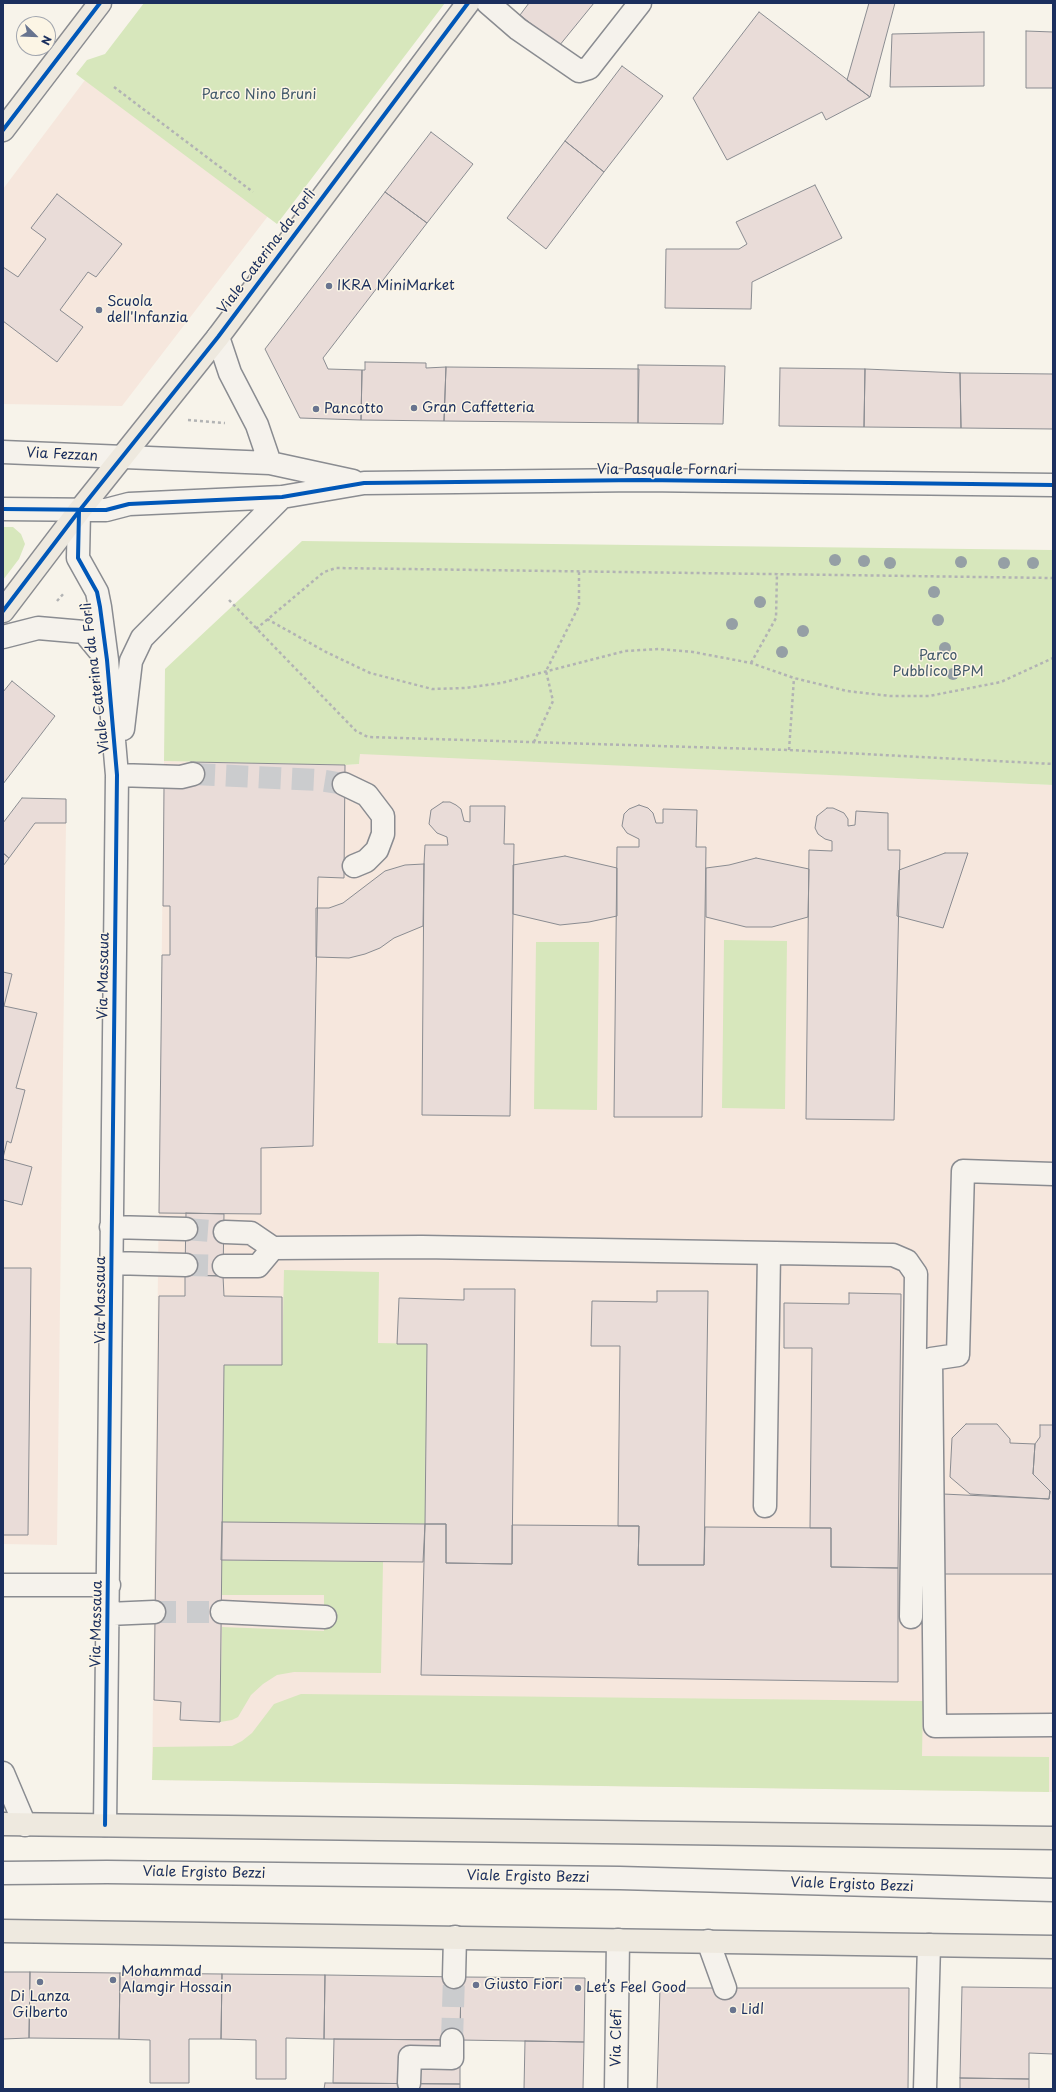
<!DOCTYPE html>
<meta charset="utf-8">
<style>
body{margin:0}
#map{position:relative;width:1056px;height:2092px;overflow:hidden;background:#f7f3ea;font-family:"Playpen Sans",sans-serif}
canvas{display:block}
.frame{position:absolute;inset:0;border:4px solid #1b2f5e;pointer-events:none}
.north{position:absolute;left:16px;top:16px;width:40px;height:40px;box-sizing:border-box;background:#fcf5e5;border:1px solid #a2a6af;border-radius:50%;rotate:113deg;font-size:11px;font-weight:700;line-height:16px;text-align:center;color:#1b2f5e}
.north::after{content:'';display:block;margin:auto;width:14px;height:18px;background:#68748f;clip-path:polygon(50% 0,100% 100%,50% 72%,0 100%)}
</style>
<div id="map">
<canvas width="1056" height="2092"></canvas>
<div class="frame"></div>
<div class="north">N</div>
</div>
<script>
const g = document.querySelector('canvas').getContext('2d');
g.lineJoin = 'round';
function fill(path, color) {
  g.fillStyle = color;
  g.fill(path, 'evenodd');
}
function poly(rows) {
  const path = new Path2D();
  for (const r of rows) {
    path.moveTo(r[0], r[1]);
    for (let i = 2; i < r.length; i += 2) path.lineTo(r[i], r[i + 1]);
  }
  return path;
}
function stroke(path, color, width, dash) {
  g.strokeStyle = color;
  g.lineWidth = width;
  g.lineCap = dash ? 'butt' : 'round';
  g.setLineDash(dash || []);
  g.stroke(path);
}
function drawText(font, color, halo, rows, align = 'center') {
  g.font = font + ' "Playpen Sans",sans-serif';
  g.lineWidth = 3;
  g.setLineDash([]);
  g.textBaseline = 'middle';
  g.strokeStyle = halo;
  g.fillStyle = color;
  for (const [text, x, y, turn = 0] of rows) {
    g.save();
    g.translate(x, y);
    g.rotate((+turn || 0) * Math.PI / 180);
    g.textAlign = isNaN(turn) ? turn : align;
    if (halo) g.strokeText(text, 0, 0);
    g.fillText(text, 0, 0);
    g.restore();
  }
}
fill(poly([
 [85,80,268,216,122,406,3,404,3,189],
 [360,753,1053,785,1053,1792,152,1780,164,761,345,765,359,764],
 [35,823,66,823,57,1545,3,1544,3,865]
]), '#f6e7dd');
fill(poly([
 [144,3,445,3,277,224,76,74,87,60,105,54],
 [3,527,13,527,21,534,25,544,19,559,3,580],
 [302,541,1053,550,1053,785,360,754,359,764,345,765,164,761,165,669],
 [724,940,787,941,785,1109,722,1108],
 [536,942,599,942,597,1110,534,1109],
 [284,1270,379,1272,378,1343,427,1344,425,1524,222,1522,224,1365,282,1365],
 [221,1560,383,1562,381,1673,294,1672,277,1675,263,1684,251,1695,238,1717,232,1720,220,1722,222,1627,324,1631,324,1595,222,1595],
 [301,1694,923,1701,922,1756,1049,1757,1049,1792,152,1780,153,1747,232,1746,242,1741,252,1733,274,1704]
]), '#d7e7bc');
const building = poly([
 [529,3,594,3,559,46,520,15,529,3],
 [869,3,895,3,870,97,847,80,869,3],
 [759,12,870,97,826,120,822,112,727,160,693,98,759,12],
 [1026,31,1053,32,1053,88,1026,88,1026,31],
 [984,32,984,86,890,87,892,34,984,32],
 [622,66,663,96,604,172,565,141,622,66],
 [431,132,473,164,427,223,385,192,431,132],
 [565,141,604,172,546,249,507,218,565,141],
 [815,185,842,238,752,282,751,309,665,308,666,249,739,249,747,244,736,222,815,185],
 [385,192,427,223,323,358,328,369,362,370,361,420,300,418,265,349,385,192],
 [57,194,122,244,96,277,88,272,60,310,83,327,57,362,3,321,3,267,18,277,46,239,31,228,57,194],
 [365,362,426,363,426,368,446,367,444,421,361,420,362,370,365,370,365,362],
 [638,365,725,366,723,424,638,423,638,365],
 [446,367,639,369,638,423,444,421,446,367],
 [780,368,865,369,864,427,779,426,780,368],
 [865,369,960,373,961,428,864,427,865,369],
 [960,373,1053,374,1053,429,961,428,960,373],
 [12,681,55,716,3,784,3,692,12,681],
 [191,762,345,765,344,878,318,877,313,1146,261,1148,261,1214,159,1213,162,955,170,955,170,906,163,906,164,787,193,774,191,762],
 [22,798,66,799,66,823,35,823,9,858,3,853,3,823,22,798],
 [443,802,450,802,456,805,461,809,464,821,470,822,470,806,505,806,504,844,514,844,510,1116,422,1115,424,864,425,845,448,845,447,837,437,833,429,824,431,810,443,802],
 [639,805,648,808,653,813,656,823,663,823,663,809,697,810,696,847,706,847,702,1117,614,1117,617,847,639,847,639,839,627,833,622,826,624,814,629,809,639,805],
 [827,808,833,808,844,813,848,819,848,826,855,825,856,811,888,813,888,850,900,850,894,1120,806,1119,809,850,832,851,832,841,825,839,818,834,815,828,817,816,827,808],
 [3,853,9,858,3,866,3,853],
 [945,853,968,853,943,928,897,916,899,870,945,853],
 [565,856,617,868,617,916,589,922,560,925,513,914,513,865,565,856],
 [756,858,809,869,808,917,772,927,746,927,706,917,706,868,729,865,756,858],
 [424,864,423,926,394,938,380,948,365,954,349,958,316,957,316,908,329,908,343,903,385,871,405,865,424,864],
 [3,972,12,974,4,1006,37,1013,16,1088,25,1090,11,1143,7,1141,3,1158,3,972],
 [3,1159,32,1167,22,1205,3,1200,3,1159],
 [186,1213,224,1214,223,1276,185,1275,186,1213],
 [3,1268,31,1268,28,1535,3,1535,3,1268],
 [185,1275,223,1276,224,1296,282,1297,282,1365,224,1365,220,1722,180,1720,181,1702,154,1700,159,1296,185,1296,185,1275],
 [464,1289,515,1289,512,1564,446,1563,446,1524,425,1524,427,1344,397,1344,399,1298,464,1300,464,1289],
 [657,1291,708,1291,704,1565,638,1565,639,1526,618,1526,620,1346,591,1346,592,1301,657,1302,657,1291],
 [849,1293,901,1294,898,1568,831,1567,831,1528,810,1528,812,1348,784,1348,784,1303,849,1304,849,1293],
 [966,1424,997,1424,1010,1439,1010,1443,1035,1444,1033,1474,1050,1491,1049,1499,970,1494,950,1477,952,1438,966,1424],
 [1040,1425,1053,1425,1053,1574,939,1574,943,1494,1049,1499,1050,1491,1033,1474,1035,1444,1040,1437,1040,1425],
 [222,1522,425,1524,423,1562,221,1560,222,1522],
 [425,1524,446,1524,446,1563,512,1564,512,1525,639,1526,638,1565,704,1565,705,1527,831,1528,831,1567,898,1568,898,1682,421,1675,425,1524],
 [3,1972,30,1972,29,2038,3,2039,3,1972],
 [30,1972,120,1973,119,2039,29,2038,30,1972],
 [120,1973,222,1974,221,2039,189,2039,189,2083,150,2083,150,2040,119,2039,120,1973],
 [222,1974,325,1975,324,2039,286,2038,286,2079,256,2079,256,2040,221,2039,222,1974],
 [325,1975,461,1977,460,2040,324,2039,325,1975],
 [461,1977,585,1978,584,2042,460,2040,461,1977],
 [962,1987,1053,1988,1053,2054,1029,2053,1029,2079,960,2078,962,1987],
 [660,1988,909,1988,908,2089,657,2089,660,1988],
 [334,2039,460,2040,460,2084,333,2083,334,2039],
 [525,2041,584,2042,583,2089,524,2089,525,2041],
 [960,2078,1029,2079,1029,2089,960,2089,960,2078],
 [325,2083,460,2084,460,2089,324,2089,325,2083]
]);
fill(building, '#e9dcd8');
stroke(building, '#8a8c91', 1);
stroke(poly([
 [193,774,319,780,344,784],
 [186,1229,225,1232],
 [186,1265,224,1266],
 [154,1612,222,1612],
 [452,2040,454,1977]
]), '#cbccce', 22, [22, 11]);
const minor = poly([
 [488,3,518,29,579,71,589,68,640,3],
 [218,337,230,373,257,425,270,463],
 [3,452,270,463,353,481],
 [3,509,106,510,129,504,282,497,364,483,642,480,1053,485],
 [79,511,78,558,97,592,100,607,107,660,117,775,105,1825],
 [3,637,38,628,84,632,107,660],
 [123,729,131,661,142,638,282,497],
 [117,775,181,777,193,774],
 [344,784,367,795,383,816,383,834,377,850,366,861,354,866],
 [1053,1174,963,1171,958,1355,931,1359,935,1726,1053,1725],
 [111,1227,186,1229],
 [225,1232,251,1233,273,1248],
 [112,1263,186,1265],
 [224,1266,258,1266,273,1248,422,1247,893,1255,907,1261,916,1274,911,1617],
 [765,1506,769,1253],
 [3,1585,109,1585],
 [222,1612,325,1617],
 [108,1614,154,1612],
 [3,1773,25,1825],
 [3,1873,107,1872,620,1878,1053,1890],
 [708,1941,725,1988],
 [454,1977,455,1937],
 [409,2083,410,2057,452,2058,452,2040],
 [616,2089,618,1940],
 [925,2089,929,1945]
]);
const major = poly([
 [3,130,100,3],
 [3,611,79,511,218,337,468,3],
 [3,1824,1053,1838],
 [3,1931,1053,1947]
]);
stroke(minor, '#8a8c91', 25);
stroke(major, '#8a8c91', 25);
stroke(poly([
 [114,87,253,192],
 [188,420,225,423],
 [229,600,356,731,368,737,789,750,1053,764],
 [57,601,65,592],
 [267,619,326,652,370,673,432,689,465,688,501,683,625,651,659,649,693,652,751,663,794,678,847,691,890,696,929,696,1001,682,1053,658],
 [256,629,324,572,336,568,1053,578],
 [751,663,776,618,777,573],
 [534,742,553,701,546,671,579,606,579,571],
 [789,750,794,678]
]), '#b2b3b4', 2.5, [3, 3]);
stroke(minor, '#f5f2ec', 22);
stroke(major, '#eee9df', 22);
stroke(poly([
 [3,130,100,3],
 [3,509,106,510,129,504,282,497,364,483,642,480,1053,485],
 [79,511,78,558,97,592,100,607,107,660,117,775,105,1825],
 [3,611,79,511,218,337,468,3]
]), '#0057b8', 4);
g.fillStyle = '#959fa5';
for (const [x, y] of [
 [835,560],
 [864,561],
 [961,562],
 [890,563],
 [1004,563],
 [1033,563],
 [934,592],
 [760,602],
 [938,620],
 [732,624],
 [803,631],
 [945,648],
 [782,652],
 [953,674]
]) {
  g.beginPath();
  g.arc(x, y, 6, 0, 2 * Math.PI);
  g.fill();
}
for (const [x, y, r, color] of [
 [329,286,4,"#68748f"],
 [99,310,4,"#68748f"],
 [414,408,4,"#68748f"],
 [316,409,4,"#68748f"],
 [113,1980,4,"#68748f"],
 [40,1982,4,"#68748f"],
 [476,1985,4,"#68748f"],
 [578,1988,4,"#68748f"],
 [733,2010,4,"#68748f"]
]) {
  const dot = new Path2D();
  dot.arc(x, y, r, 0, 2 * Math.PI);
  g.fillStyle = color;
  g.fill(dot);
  stroke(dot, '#fcf5e5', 1.5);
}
drawText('14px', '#445b6c', '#fcf5e5', [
 ["Parco Nino Bruni",259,95],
 ["Parco",938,656],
 ["Pubblico BPM",938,672]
]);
drawText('14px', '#1b2f5e', '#fcf5e5', [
 ["Viale Caterina da Forlì",267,252,-53],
 ["Via Fezzan",62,455,3],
 ["Via Pasquale Fornari",667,470],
 ["Viale Caterina da Forlì",96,678,-97],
 ["Via Massaua",104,976,-89],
 ["Via Massaua",101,1300,-90],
 ["Via Massaua",97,1624,-89],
 ["Viale Ergisto Bezzi",204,1873,1],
 ["Viale Ergisto Bezzi",528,1877,1],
 ["Viale Ergisto Bezzi",852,1885,2],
 ["Via Clefi",617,2038,-89]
]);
drawText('14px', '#1b2f5e', '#fcf5e5', [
 ["IKRA MiniMarket",337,286],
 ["Scuola",107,302],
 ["dell'Infanzia",107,318],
 ["Gran Caffetteria",422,408],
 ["Pancotto",324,409],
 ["Mohammad",121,1972],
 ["Alamgir Hossain",121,1988],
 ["Giusto Fiori",484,1985],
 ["Let’s Feel Good",586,1988],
 ["Di Lanza",40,1997,"center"],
 ["Gilberto",40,2013,"center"],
 ["Lidl",741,2010]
], 'left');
</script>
